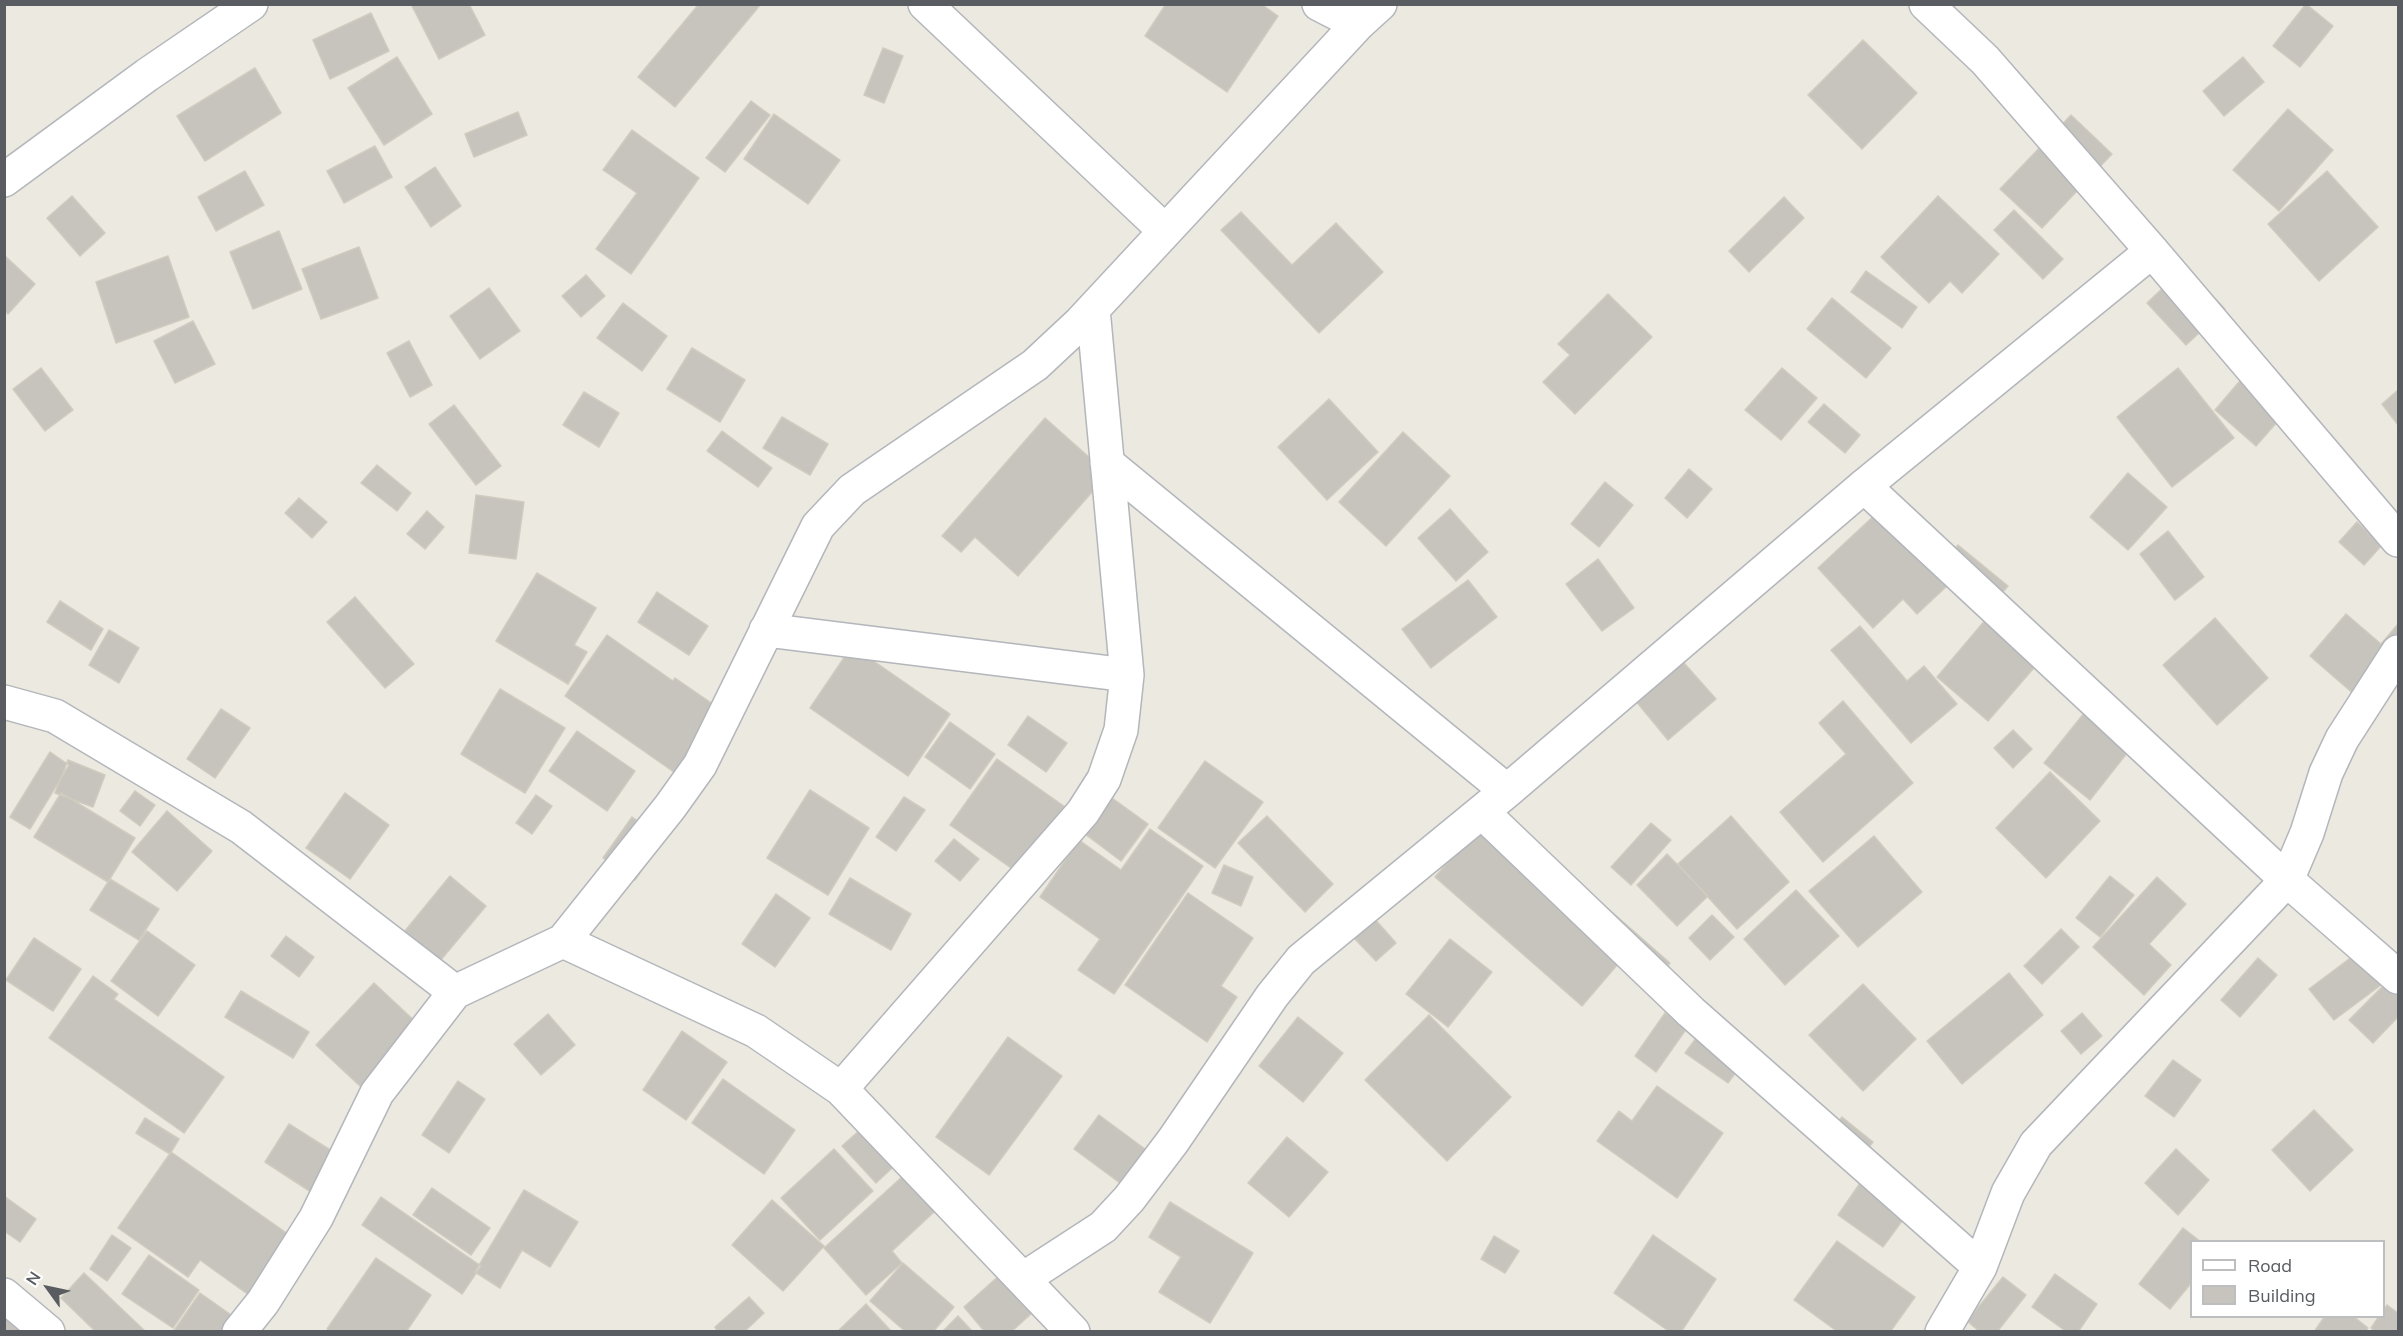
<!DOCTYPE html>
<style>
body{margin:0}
#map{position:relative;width:2403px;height:1336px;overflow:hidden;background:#ece9e0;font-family:Mulish,sans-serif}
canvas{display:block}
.frame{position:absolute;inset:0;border:6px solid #595c61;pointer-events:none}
.legend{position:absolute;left:2190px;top:1240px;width:195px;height:78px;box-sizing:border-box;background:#fff;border:2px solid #bdbec0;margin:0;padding:8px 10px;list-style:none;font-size:18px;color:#595c61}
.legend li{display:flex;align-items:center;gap:12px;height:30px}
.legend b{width:30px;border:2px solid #bdbec0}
.north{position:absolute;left:18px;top:1258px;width:60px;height:60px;-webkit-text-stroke:4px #fff;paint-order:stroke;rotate:303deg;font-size:16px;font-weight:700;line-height:24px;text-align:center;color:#595c61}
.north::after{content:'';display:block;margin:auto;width:21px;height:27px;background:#595c61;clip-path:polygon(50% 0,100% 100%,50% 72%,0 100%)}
</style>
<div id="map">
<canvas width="2403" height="1336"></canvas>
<div class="frame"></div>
<ul class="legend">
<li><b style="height:8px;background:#fff"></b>Road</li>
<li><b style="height:16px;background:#c6c4bd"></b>Building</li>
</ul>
<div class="north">N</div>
</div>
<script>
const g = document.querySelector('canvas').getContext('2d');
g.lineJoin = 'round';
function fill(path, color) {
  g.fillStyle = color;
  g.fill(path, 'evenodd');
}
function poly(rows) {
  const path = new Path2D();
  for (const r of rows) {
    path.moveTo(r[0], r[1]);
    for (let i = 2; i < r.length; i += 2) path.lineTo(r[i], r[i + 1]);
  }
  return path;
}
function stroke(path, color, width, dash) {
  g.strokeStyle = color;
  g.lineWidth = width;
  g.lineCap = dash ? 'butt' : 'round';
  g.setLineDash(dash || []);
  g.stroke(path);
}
const building = poly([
 [411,4,469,4,485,35,439,59,411,4],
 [699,4,761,4,675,107,638,77,699,4],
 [1166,4,1261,4,1278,16,1227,92,1145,36,1166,4],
 [2306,4,2333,26,2300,67,2273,46,2306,4],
 [371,13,389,51,330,79,313,40,371,13],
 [1863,40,1917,93,1862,149,1808,95,1863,40],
 [883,48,903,56,884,103,864,95,883,48],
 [397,57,432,114,384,145,348,88,397,57],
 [2243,57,2264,82,2224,116,2203,91,2243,57],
 [255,68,281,113,205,161,177,116,255,68],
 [751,101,770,115,725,172,706,158,751,101],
 [2288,109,2333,150,2279,211,2233,170,2288,109],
 [518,112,527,135,474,157,465,134,518,112],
 [774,114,840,160,808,204,744,159,774,114],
 [2071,115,2112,154,2042,228,2000,189,2071,115],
 [632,130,699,178,631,274,596,249,637,193,603,170,632,130],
 [375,146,392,177,344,203,327,171,375,146],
 [435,167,461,206,431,227,405,187,435,167],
 [245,171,264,205,216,231,198,197,245,171],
 [2327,171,2378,227,2319,281,2268,224,2327,171],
 [72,196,105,233,80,256,47,218,72,196],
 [1938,196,1999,254,1962,293,1950,281,1929,303,1881,257,1938,196],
 [1784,197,1804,218,1749,272,1729,251,1784,197],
 [2014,210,2063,259,2043,279,1994,230,2014,210],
 [1241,212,1292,265,1336,223,1383,272,1319,333,1221,230,1241,212],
 [279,231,302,289,253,309,230,252,279,231],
 [359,247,378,298,321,319,302,269,359,247],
 [4,255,35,284,8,314,4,310,4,255],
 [168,256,189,317,116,343,96,282,168,256],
 [2185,267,2225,309,2186,345,2147,303,2185,267],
 [1866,271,1917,307,1902,328,1851,292,1866,271],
 [586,275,605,296,581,317,562,296,586,275],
 [489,288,520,331,480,359,450,316,489,288],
 [1608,294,1652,337,1575,414,1543,382,1570,355,1558,344,1608,294],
 [1832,298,1891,348,1866,378,1807,329,1832,298],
 [623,303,667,336,642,371,597,338,623,303],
 [193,321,215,364,175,383,154,341,193,321],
 [409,341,432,385,410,397,387,353,409,341],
 [692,348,745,380,720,422,667,389,692,348],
 [41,368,73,410,45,431,13,389,41,368],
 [1782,368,1817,398,1781,440,1745,410,1782,368],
 [2178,368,2234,438,2172,487,2117,417,2178,368],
 [2251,368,2292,405,2256,446,2215,410,2251,368],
 [2398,390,2398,425,2382,404,2398,390],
 [584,392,619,413,599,447,563,425,584,392],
 [1329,399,1378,452,1327,500,1278,447,1329,399],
 [1824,404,1860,435,1845,453,1808,422,1824,404],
 [454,405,501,466,476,485,429,424,454,405],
 [782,417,828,444,810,475,763,448,782,417],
 [1045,418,1108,474,1018,576,975,537,961,552,942,536,1045,418],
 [722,431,772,468,758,487,707,451,722,431],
 [1403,432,1450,476,1386,546,1339,502,1403,432],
 [377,465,411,493,397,511,361,483,377,465],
 [1689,469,1712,489,1687,518,1665,498,1689,469],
 [2128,473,2167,507,2128,550,2090,517,2128,473],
 [1605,482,1633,505,1599,547,1571,524,1605,482],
 [476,495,524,502,516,559,469,553,476,495],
 [299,498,327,522,312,538,285,513,299,498],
 [1450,509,1488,552,1456,581,1418,538,1450,509],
 [427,511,444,527,425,549,407,534,427,511],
 [1878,512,1947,586,1917,614,1903,599,1873,628,1818,568,1878,512],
 [2357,522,2382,545,2364,565,2339,542,2357,522],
 [2168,531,2204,577,2175,600,2140,554,2168,531],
 [1958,545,2008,586,1991,606,1941,565,1958,545],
 [1598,559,1634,608,1602,631,1566,584,1598,559],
 [537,573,596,608,574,645,587,652,568,684,496,641,537,573],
 [1468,580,1497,617,1431,668,1402,629,1468,580],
 [657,592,708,626,689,655,638,622,657,592],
 [355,597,414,664,385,688,327,622,355,597],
 [60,601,103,629,91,650,47,622,60,601],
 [2346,614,2381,644,2398,624,2398,661,2363,702,2310,656,2346,614],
 [1987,618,2039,662,1988,721,1937,677,1987,618],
 [2215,618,2268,678,2217,725,2163,665,2215,618],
 [1860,626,1907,681,1924,666,1957,704,1911,743,1831,650,1860,626],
 [109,630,139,648,119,683,89,665,109,630],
 [607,635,673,681,675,678,736,720,691,784,565,696,607,635],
 [852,646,950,714,908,776,810,708,852,646],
 [1676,654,1716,699,1668,740,1630,694,1676,654],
 [500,689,565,728,525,793,461,754,500,689],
 [1843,701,1913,783,1823,862,1780,812,1846,754,1819,723,1843,701],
 [2089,707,2135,743,2090,800,2044,763,2089,707],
 [221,709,250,728,215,778,187,759,221,709],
 [1028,716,1067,743,1046,772,1008,745,1028,716],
 [950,722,995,754,970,789,925,757,950,722],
 [2013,730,2032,749,2013,768,1994,748,2013,730],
 [577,731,635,771,607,811,549,771,577,731],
 [50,752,69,765,30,829,10,817,50,752],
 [997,759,1068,809,1021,875,950,825,997,759],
 [68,760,105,775,93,807,55,793,68,760],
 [1205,761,1263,802,1215,868,1158,828,1205,761],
 [2050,772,2100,821,2046,878,1996,828,2050,772],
 [810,790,869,828,828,895,767,858,810,790],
 [135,791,155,805,140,826,120,811,135,791],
 [61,793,135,838,108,882,34,837,61,793],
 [345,793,389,825,350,879,306,848,345,793],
 [536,795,552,806,532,834,516,823,536,795],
 [904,797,925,810,896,851,876,837,904,797],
 [1112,798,1148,824,1121,861,1085,834,1112,798],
 [1494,809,1670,963,1647,990,1618,964,1582,1006,1435,877,1494,809],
 [167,811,212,851,177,891,132,852,167,811],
 [1267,816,1333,884,1305,912,1238,843,1267,816],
 [1731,816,1789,882,1737,929,1678,864,1731,816],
 [632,817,663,839,635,880,603,858,632,817],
 [1651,823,1671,840,1631,885,1611,867,1651,823],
 [1150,829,1203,866,1114,994,1078,970,1100,939,1040,897,1079,840,1121,870,1150,829],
 [1874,836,1922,892,1858,947,1809,891,1874,836],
 [954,839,979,859,960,881,935,861,954,839],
 [1667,854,1708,896,1677,926,1637,885,1667,854],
 [1224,865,1253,877,1241,906,1212,893,1224,865],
 [450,876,486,906,435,967,400,937,450,876],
 [2110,876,2134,895,2100,937,2076,918,2110,876],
 [2157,877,2186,904,2149,944,2171,965,2144,995,2093,947,2157,877],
 [850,878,911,914,891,950,829,914,850,878],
 [110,879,159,909,139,940,90,910,110,879],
 [1796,890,1839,936,1785,985,1744,939,1796,890],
 [1188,893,1253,938,1221,986,1237,997,1207,1042,1125,985,1188,893],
 [776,894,810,918,775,967,742,944,776,894],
 [1712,915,1734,937,1710,960,1689,938,1712,915],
 [1373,917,1396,943,1376,961,1353,937,1373,917],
 [2061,929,2079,947,2042,984,2024,966,2061,929],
 [147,931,195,965,158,1016,111,981,147,931],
 [286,936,314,957,299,977,271,956,286,936],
 [34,938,81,969,53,1011,6,980,34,938],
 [1450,939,1492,972,1448,1027,1406,994,1450,939],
 [2361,950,2385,982,2334,1020,2309,989,2361,950],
 [2258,958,2277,975,2240,1017,2221,1000,2258,958],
 [2009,973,2043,1015,1962,1084,1927,1041,2009,973],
 [93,976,118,994,114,999,224,1077,184,1133,49,1038,93,976],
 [374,983,434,1039,376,1101,316,1045,374,983],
 [2386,983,2398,995,2398,1017,2373,1043,2349,1020,2386,983],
 [1863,984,1916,1039,1863,1091,1809,1035,1863,984],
 [241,991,309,1032,293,1058,225,1017,241,991],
 [1665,1013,1687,1028,1656,1072,1635,1056,1665,1013],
 [2082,1013,2102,1036,2081,1054,2061,1031,2082,1013],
 [548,1014,575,1045,541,1075,514,1044,548,1014],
 [1429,1015,1511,1097,1447,1161,1365,1080,1429,1015],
 [1298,1017,1343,1053,1303,1102,1259,1066,1298,1017],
 [1711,1018,1753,1049,1728,1083,1685,1053,1711,1018],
 [682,1031,727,1062,686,1120,643,1090,682,1031],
 [1008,1037,1062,1076,989,1175,936,1137,1008,1037],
 [2173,1060,2201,1080,2174,1117,2145,1096,2173,1060],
 [723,1079,795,1130,764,1174,692,1123,723,1079],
 [458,1081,485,1099,449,1153,422,1135,458,1081],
 [1657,1086,1723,1133,1677,1198,1597,1141,1619,1111,1632,1121,1657,1086],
 [2314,1110,2353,1150,2310,1191,2272,1150,2314,1110],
 [1099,1115,1149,1152,1124,1186,1074,1149,1099,1115],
 [1842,1117,1873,1142,1855,1165,1823,1140,1842,1117],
 [145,1118,179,1139,170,1154,136,1133,145,1118],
 [871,1120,904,1157,876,1183,842,1146,871,1120],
 [289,1124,335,1153,311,1192,265,1162,289,1124],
 [1287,1137,1328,1172,1289,1217,1248,1183,1287,1137],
 [834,1149,873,1191,820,1240,781,1198,834,1149],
 [2176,1149,2209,1180,2178,1215,2145,1183,2176,1149],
 [171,1152,288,1234,260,1303,200,1260,188,1277,118,1228,171,1152],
 [915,1165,947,1200,892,1251,902,1263,866,1295,824,1248,915,1165],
 [1872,1166,1918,1199,1883,1247,1838,1215,1872,1166],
 [432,1188,490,1228,471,1255,413,1215,432,1188],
 [524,1190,578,1222,550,1267,522,1250,500,1288,475,1272,524,1190],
 [4,1196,36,1219,20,1242,4,1231,4,1196],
 [381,1197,481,1266,462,1294,362,1225,381,1197],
 [772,1200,824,1246,783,1291,732,1245,772,1200],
 [1170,1202,1253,1253,1210,1323,1159,1292,1181,1257,1149,1237,1170,1202],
 [2183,1228,2201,1242,2192,1242,2192,1282,2170,1309,2139,1284,2183,1228],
 [112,1235,131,1248,107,1281,90,1269,112,1235],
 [1653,1235,1716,1279,1681,1332,1670,1332,1614,1293,1653,1235],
 [1494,1236,1519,1251,1505,1273,1481,1259,1494,1236],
 [1837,1241,1915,1297,1890,1332,1838,1332,1794,1300,1837,1241],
 [149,1255,199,1290,173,1328,122,1294,149,1255],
 [376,1258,431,1295,406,1332,331,1332,327,1329,376,1258],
 [903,1263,954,1307,933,1332,906,1332,870,1301,903,1263],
 [1011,1265,1043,1303,1011,1332,985,1332,964,1307,1011,1265],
 [84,1273,146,1332,96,1332,61,1298,84,1273],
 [2055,1274,2097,1304,2078,1332,2067,1332,2032,1307,2055,1274],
 [2003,1277,2026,1295,1997,1332,1980,1332,1967,1321,2003,1277],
 [200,1293,244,1324,238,1332,173,1332,200,1293],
 [749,1297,764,1313,744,1332,718,1332,715,1327,749,1297],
 [866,1304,892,1332,837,1332,866,1304],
 [2387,1305,2398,1313,2398,1332,2376,1332,2371,1328,2379,1316,2384,1316,2384,1310,2387,1305],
 [4,1306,28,1324,21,1332,4,1332,4,1306],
 [958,1316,973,1332,942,1332,958,1316],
 [2325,1316,2353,1316,2368,1328,2365,1332,2314,1332,2325,1316]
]);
fill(building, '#c6c4bd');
stroke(building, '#d0cbbf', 1.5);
const minor = poly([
 [925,4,1164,230],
 [1319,4,1358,24],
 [1926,4,1985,60,2152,251,2398,540],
 [4,180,147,75,251,4],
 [1107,463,1507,791],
 [1864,486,2287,880,2398,977],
 [766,630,1127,675],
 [4,702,55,716,241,827,455,992],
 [1482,812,1691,1012,1980,1267],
 [563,941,756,1031,841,1089,1073,1332],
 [841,1089,1083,812,1104,779,1121,730,1127,675,1093,309],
 [1023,1279,1103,1227,1129,1199,1173,1141,1272,996,1301,960,1507,791,1864,486,2152,251],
 [4,1295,48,1332],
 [239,1332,263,1302,316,1218,377,1093,455,992,563,941,670,807,700,765,818,526,852,490,1035,365,1080,323,1358,24,1380,4],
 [1942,1332,1980,1267,2008,1193,2036,1144,2287,880,2307,833,2326,773,2342,739,2398,652]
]);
stroke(minor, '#b3b6bb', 36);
stroke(minor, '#fff', 33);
</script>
